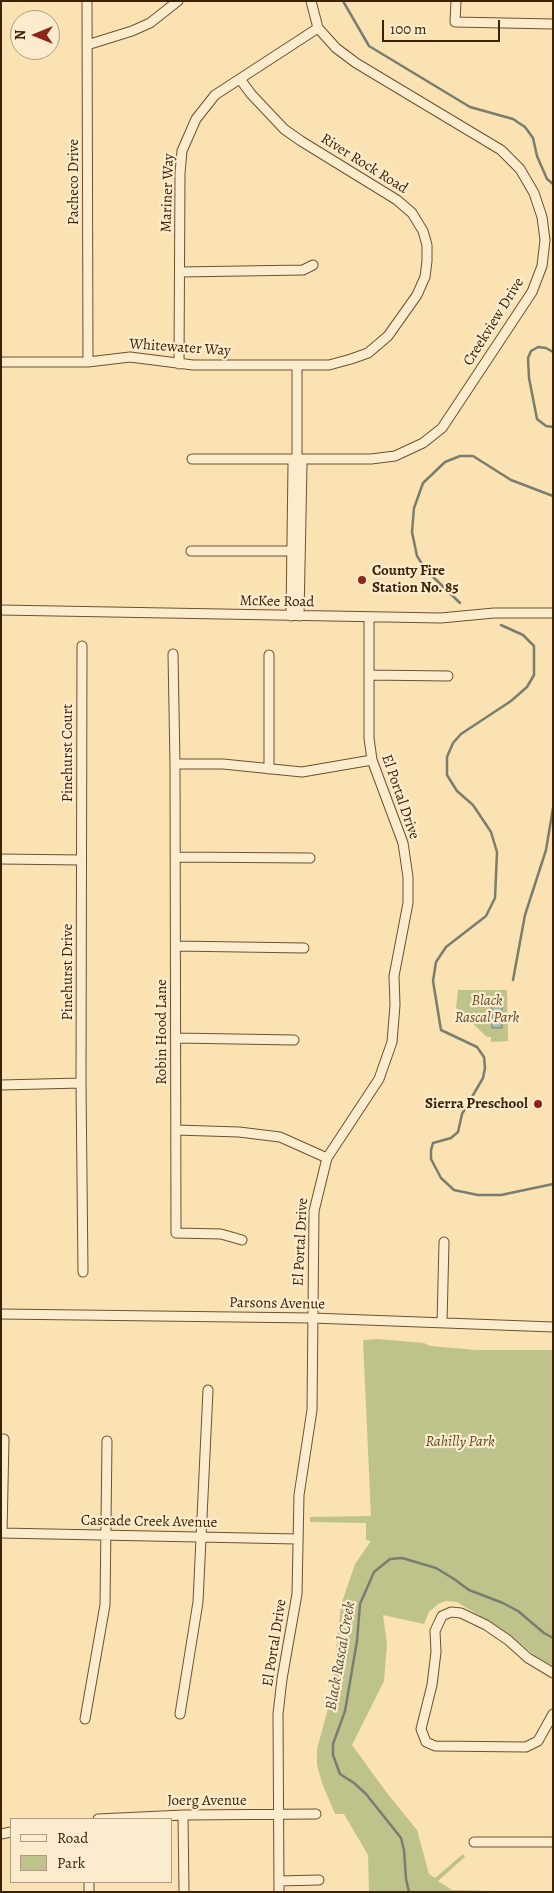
<!DOCTYPE html>
<style>
body{margin:0}
#map{position:relative;width:554px;height:1893px;overflow:hidden;background:#fbe2b3;font-family:Alegreya,serif}
canvas{display:block}
.frame{position:absolute;inset:0;border:2px solid #3c2103;pointer-events:none}
.legend{position:absolute;left:10px;top:1818px;width:162px;height:65px;box-sizing:border-box;background:#fcecce;border:1px solid #af9b7d;margin:0;padding:6px 9px;list-style:none;font-size:15px;color:#3c2103}
.legend li{display:flex;align-items:center;gap:10px;height:25px}
.legend b{width:25px;border:1px solid #af9b7d}
.north{position:absolute;left:10px;top:10px;width:50px;height:50px;box-sizing:border-box;background:#fcecce;border:1px solid #af9b7d;border-radius:50%;rotate:270deg;font-size:14px;font-weight:700;line-height:20px;text-align:center;color:#3c2103}
.north::after{content:'';display:block;margin:auto;width:18px;height:22px;background:#8f2418;clip-path:polygon(50% 0,100% 100%,50% 72%,0 100%)}
.scale{position:absolute;left:382px;top:20px;width:118px;height:22px;box-sizing:border-box;border:2px solid #3c2103;border-top:0;padding-left:6px;font-size:15px;line-height:18px;white-space:nowrap;color:#3c2103;-webkit-text-stroke:4px #fcecce;paint-order:stroke}
</style>
<div id="map">
<canvas width="554" height="1893"></canvas>
<div class="frame"></div>
<ul class="legend">
<li><b style="height:6px;background:#fcecce"></b>Road</li>
<li><b style="height:14px;background:#bec38c"></b>Park</li>
</ul>
<div class="north">N</div>
<div class="scale">100 m</div>
</div>
<script>
const g = document.querySelector('canvas').getContext('2d');
g.lineJoin = 'round';
function fill(path, color) {
  g.fillStyle = color;
  g.fill(path, 'evenodd');
}
function poly(rows) {
  const path = new Path2D();
  for (const r of rows) {
    path.moveTo(r[0], r[1]);
    for (let i = 2; i < r.length; i += 2) path.lineTo(r[i], r[i + 1]);
  }
  return path;
}
function stroke(path, color, width, dash) {
  g.strokeStyle = color;
  g.lineWidth = width;
  g.lineCap = dash ? 'butt' : 'round';
  g.setLineDash(dash || []);
  g.stroke(path);
}
function drawText(font, color, halo, rows, align = 'center') {
  g.font = font + ' Alegreya,serif';
  g.lineWidth = 4.5;
  g.setLineDash([]);
  g.textBaseline = 'middle';
  g.strokeStyle = halo;
  g.fillStyle = color;
  for (const [text, x, y, turn = 0] of rows) {
    g.save();
    g.translate(x, y);
    g.rotate((+turn || 0) * Math.PI / 180);
    g.textAlign = isNaN(turn) ? turn : align;
    if (halo) g.strokeText(text, 0, 0);
    g.fillText(text, 0, 0);
    g.restore();
  }
}
fill(poly([
 [458,990,507,990,508,1041,491,1042,491,1037,487,1037,456,1008],
 [378,1339,424,1343,430,1346,477,1350,553,1350,553,1667,538,1658,510,1635,457,1602,446,1601,438,1604,429,1612,424,1624,383,1615,387,1644,384,1681,352,1745,387,1793,417,1830,429,1874,435,1878,463,1854,465,1857,438,1881,452,1890,543,1892,369,1892,368,1855,344,1814,335,1814,322,1783,317,1765,317,1749,331,1697,341,1605,355,1564,371,1541,366,1540,366,1523,310,1522,310,1517,371,1516,363,1340]
]), '#bec38c');
const water = poly([
 [492,1003,502,1003,502,1028,492,1028,492,1003]
]);
fill(water, '#a2bcb6');
stroke(water, '#797e6e', 1);
stroke(poly([
 [343,1,369,46,470,107,513,119,525,127,533,138,537,156,547,179,553,184],
 [553,352,546,348,538,347,531,351,528,358,529,378,537,419,546,426,553,427],
 [460,603,426,570,417,556,412,532,414,508,423,483,445,462,460,456,473,456,511,480,553,496],
 [501,625,523,635,534,646,534,675,527,687,511,701,461,734,453,743,447,757,447,775,457,791,473,805,491,832,497,852,495,898,486,916,446,947,436,962,433,981,441,1030,477,1047,484,1057,485,1068,483,1078,462,1114,458,1132,451,1138,433,1143,431,1150,431,1159,441,1178,454,1190,478,1195,501,1195,553,1184],
 [513,980,525,915,546,850,553,808],
 [409,1892,406,1879,404,1850,401,1838,366,1794,354,1783,340,1774,333,1755,333,1744,345,1711,357,1641,360,1604,374,1572,390,1559,402,1558,436,1568,454,1579,469,1590,503,1603,518,1611,544,1633,553,1638]
]), '#797e6e', 2.5);
const minor = poly([
 [87,1,88,362],
 [456,1,455,22,553,24],
 [87,45,132,31,150,23,178,1],
 [180,272,303,270,313,265],
 [1,362,88,362,130,357,193,365,329,365,351,359,368,353,388,336,417,295,425,277,427,261,427,245,423,231,412,213,397,200,301,141,284,129,251,94,240,79],
 [179,364,180,173,182,151,196,119,215,95,318,28],
 [297,458,302,465,299,616],
 [192,459,371,459,395,456,423,443,442,428,532,292,542,266,545,240,542,217,534,193,520,169,501,150,356,63,336,48,318,28,311,1],
 [191,551,296,551],
 [1,610,441,618,494,613,553,613],
 [291,616,293,464,297,458,297,366],
 [82,646,81,1083,83,1272],
 [173,654,175,764,176,1233,221,1234,242,1240],
 [369,675,448,676],
 [175,764,223,764,302,772,372,760],
 [269,769,269,655],
 [176,857,310,858],
 [1,859,81,860],
 [176,946,304,948],
 [176,1038,294,1040],
 [1,1085,81,1083],
 [176,1130,239,1132,280,1137,327,1158],
 [1,1314,312,1318,553,1327],
 [442,1323,444,1242],
 [1,1533,297,1539],
 [2,1533,4,1439],
 [553,1673,528,1658,508,1640,486,1625,461,1613,451,1612,442,1616,435,1631,436,1652,432,1685,421,1729,426,1742,435,1746,526,1747,538,1741,553,1714],
 [180,1714,198,1602,208,1390],
 [85,1719,105,1605,107,1441],
 [183,1815,184,1892],
 [98,1819,183,1815,316,1814],
 [1,1834,11,1832],
 [474,1842,553,1842],
 [279,1881,319,1880],
 [89,1882,89,1892],
 [279,1892,278,1714,282,1679,297,1594,299,1495,312,1410,314,1211,327,1158,379,1079,392,1042,395,1005,394,976,408,903,408,877,403,843,372,760,369,738,369,617]
]);
stroke(minor, '#6c512f', 11);
stroke(minor, '#fcecce', 9);
for (const [x, y, r, color] of [
 [362,580,5,"#8f2418"],
 [538,1104,5,"#8f2418"]
]) {
  const dot = new Path2D();
  dot.arc(x, y, r, 0, 2 * Math.PI);
  g.fillStyle = color;
  g.fill(dot);
  stroke(dot, '#fcecce', 2);
}
drawText('15px', '#3c2103', '#fcecce', [
 ["River Rock Road",364,164,32],
 ["Pacheco Drive",74,182,-90],
 ["Mariner Way",168,193,-88],
 ["Creekview Drive",494,322,-58],
 ["Whitewater Way",180,348,4],
 ["McKee Road",277,602,1],
 ["Pinehurst Court",68,753,-90],
 ["El Portal Drive",400,797,71],
 ["Pinehurst Drive",68,972,-90],
 ["Robin Hood Lane",162,1032,-90],
 ["El Portal Drive",301,1242,-87],
 ["Parsons Avenue",277,1304,1],
 ["Cascade Creek Avenue",149,1522,1],
 ["El Portal Drive",275,1643,-81],
 ["Joerg Avenue",207,1801]
]);
drawText('bold 15px', '#3c2103', '#fcecce', [
 ["County Fire",372,571],
 ["Station No. 85",372,588],
 ["Sierra Preschool",528,1104,"right"]
], 'left');
drawText('italic 15px', '#5c4a25', '#fcecce', [
 ["Black",487,1001],
 ["Rascal Park",487,1018],
 ["Rahilly Park",460,1442]
]);
drawText('italic 16px', '#5b5039', '#fcecce', [
 ["Black Rascal Creek",341,1656,-80]
]);
</script>
